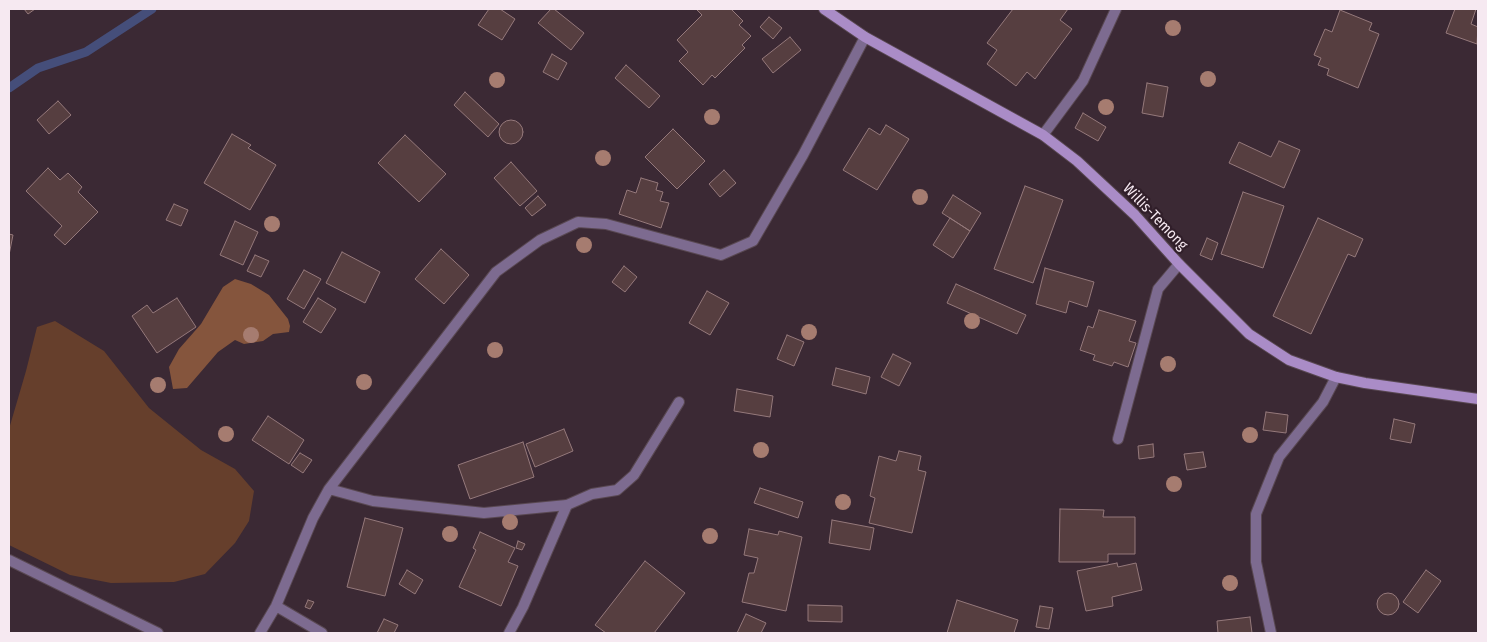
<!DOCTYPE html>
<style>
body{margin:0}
#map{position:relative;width:1487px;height:642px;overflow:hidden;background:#3b2934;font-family:"Fira Sans Condensed",sans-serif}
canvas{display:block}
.frame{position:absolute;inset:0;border:10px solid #f6e9f1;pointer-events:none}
</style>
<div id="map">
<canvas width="1487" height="642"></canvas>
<div class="frame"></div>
</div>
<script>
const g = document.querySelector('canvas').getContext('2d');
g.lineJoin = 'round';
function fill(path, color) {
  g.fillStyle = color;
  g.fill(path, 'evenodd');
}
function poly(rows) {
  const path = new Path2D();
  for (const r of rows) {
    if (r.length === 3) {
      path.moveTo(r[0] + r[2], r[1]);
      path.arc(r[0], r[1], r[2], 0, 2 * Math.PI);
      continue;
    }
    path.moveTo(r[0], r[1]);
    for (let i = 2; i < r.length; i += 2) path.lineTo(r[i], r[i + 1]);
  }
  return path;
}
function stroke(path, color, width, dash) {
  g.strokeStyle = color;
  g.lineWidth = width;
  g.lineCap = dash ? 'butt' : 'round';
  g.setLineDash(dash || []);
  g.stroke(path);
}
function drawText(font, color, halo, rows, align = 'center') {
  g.font = font + ' "Fira Sans Condensed",sans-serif';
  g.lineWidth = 4.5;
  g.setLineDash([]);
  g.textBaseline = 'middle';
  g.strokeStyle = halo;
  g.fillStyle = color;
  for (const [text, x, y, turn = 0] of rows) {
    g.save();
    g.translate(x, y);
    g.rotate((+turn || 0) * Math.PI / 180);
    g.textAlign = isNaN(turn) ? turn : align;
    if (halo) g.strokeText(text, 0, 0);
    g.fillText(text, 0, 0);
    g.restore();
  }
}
fill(poly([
 [55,321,104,351,149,408,201,450,235,469,254,491,249,521,235,543,205,574,174,582,111,583,70,575,9,545,9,429,26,371,37,327]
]), '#663f2c');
fill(poly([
 [235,279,251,284,269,295,288,319,290,326,289,332,273,334,263,341,244,344,235,340,218,352,187,388,173,389,169,367,179,349,201,324,223,287]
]), '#85553d');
stroke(poly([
 [9,88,38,68,86,52,152,9]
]), '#454e7a', 9);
const building = poly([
 [24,9,35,9,28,14,24,9],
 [489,9,500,9,515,19,502,40,478,25,489,9],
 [551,9,554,9,584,33,571,50,538,23,551,9],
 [698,9,731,9,743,21,739,25,751,36,742,45,745,48,715,78,712,75,703,85,679,61,688,52,677,40,702,15,697,10,698,9],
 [1013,9,1068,9,1060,20,1072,29,1035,79,1027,72,1016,86,987,64,997,50,987,43,1013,9],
 [1455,9,1476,9,1471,24,1478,27,1477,44,1446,33,1455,9],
 [1340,10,1372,23,1369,30,1379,34,1358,88,1327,75,1329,69,1318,65,1321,58,1314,55,1325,29,1332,32,1340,10],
 [769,17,782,28,773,39,760,27,769,17],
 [790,37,801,50,773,73,762,59,790,37],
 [552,54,567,63,558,80,543,72,552,54],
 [626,65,660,96,649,108,615,78,626,65],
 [1147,83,1168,87,1163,117,1142,113,1147,83],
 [465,92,499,124,488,137,454,105,465,92],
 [58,101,71,115,49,134,37,120,58,101],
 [1083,113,1106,127,1098,141,1075,128,1083,113],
 [511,132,12],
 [886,125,909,139,877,190,843,170,869,128,880,135,886,125],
 [673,129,705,161,677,189,645,157,673,129],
 [232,134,251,145,248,148,276,165,250,210,204,183,232,134],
 [405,135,446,174,419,202,378,163,405,135],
 [1279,141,1300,150,1284,188,1229,163,1239,142,1271,157,1279,141],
 [511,162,537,191,520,206,494,178,511,162],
 [48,168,60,180,68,173,82,187,78,192,98,212,65,245,54,235,62,226,26,191,48,168],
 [724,170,736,183,720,197,709,184,724,170],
 [641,178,658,183,656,190,663,192,660,201,669,203,661,228,619,214,627,190,636,193,641,178],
 [1025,186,1063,200,1033,283,994,269,1025,186],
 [1243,192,1284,206,1263,268,1221,254,1243,192],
 [953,195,981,213,970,231,942,213,953,195],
 [538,196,546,205,532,216,525,208,538,196],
 [174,204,188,210,181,226,166,220,174,204],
 [950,218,970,231,953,258,933,245,950,218],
 [1318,218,1363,239,1355,257,1348,254,1311,334,1273,316,1318,218],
 [235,221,258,232,243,265,220,255,235,221],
 [9,234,13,235,9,255,9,234],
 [1207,238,1218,243,1212,260,1200,255,1207,238],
 [441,249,469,275,444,304,415,279,441,249],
 [342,252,380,272,365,303,326,283,342,252],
 [255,255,269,261,261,277,247,271,255,255],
 [624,266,637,277,625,292,612,282,624,266],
 [1045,268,1094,282,1087,307,1069,301,1066,313,1036,304,1045,268],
 [304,270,321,279,304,309,287,299,304,270],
 [956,284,1026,315,1017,334,947,303,956,284],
 [707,291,729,303,710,335,689,323,707,291],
 [177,298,196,327,157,353,132,316,147,305,153,313,177,298],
 [318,298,336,309,321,333,303,322,318,298],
 [1099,310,1136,321,1129,341,1136,343,1128,367,1114,362,1112,366,1093,360,1095,355,1080,350,1088,326,1093,328,1099,310],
 [787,335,804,342,794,366,777,359,787,335],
 [893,354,911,363,899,386,881,377,893,354],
 [836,368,870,377,866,394,832,385,836,368],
 [737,389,773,396,770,417,734,411,737,389],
 [1266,412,1288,415,1286,433,1263,430,1266,412],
 [268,416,304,440,289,464,252,440,268,416],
 [1394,419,1415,424,1411,443,1390,439,1394,419],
 [564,429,573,451,535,467,526,444,564,429],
 [523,442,534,477,470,499,458,465,523,442],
 [1153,444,1154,457,1139,459,1138,446,1153,444],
 [899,451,921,456,918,470,926,472,912,533,869,523,875,498,870,496,879,456,896,461,899,451],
 [1203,452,1206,467,1187,470,1184,454,1203,452],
 [300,453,312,460,303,473,291,465,300,453],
 [760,488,803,502,798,518,754,503,760,488],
 [1060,509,1104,510,1103,517,1135,517,1135,554,1108,554,1108,562,1059,562,1060,509],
 [365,518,403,528,385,596,347,587,365,518],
 [832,520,874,528,870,550,829,543,832,520],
 [749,529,778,535,779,531,802,537,786,611,742,602,749,573,754,573,758,558,744,555,749,529],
 [480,532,515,548,508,562,518,566,501,606,459,587,476,550,473,548,480,532],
 [518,541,525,544,522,550,516,548,518,541],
 [645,561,685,593,654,633,606,633,595,625,645,561],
 [1117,563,1118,567,1136,563,1142,590,1112,597,1113,606,1086,611,1077,571,1117,563],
 [407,570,423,580,415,594,399,584,407,570],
 [1426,570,1441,581,1418,613,1403,602,1426,570],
 [1388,604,11],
 [308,600,314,602,310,609,305,607,308,600],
 [957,600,1018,620,1014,633,947,633,957,600],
 [808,605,842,606,842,622,808,621,808,605],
 [1040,606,1053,608,1049,629,1036,627,1040,606],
 [746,614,766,623,761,633,737,633,746,614],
 [1250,617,1252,633,1218,633,1217,621,1250,617],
 [384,619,398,625,394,633,377,633,384,619]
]);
fill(building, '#563e40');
stroke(building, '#95797b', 1);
const lane = poly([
 [1118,439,1158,289,1179,264],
 [509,633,523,607,567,505],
 [1271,633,1256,562,1256,514,1279,457,1323,402,1336,377]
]);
const street = poly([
 [1043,135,1083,81,1116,9],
 [329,489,373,501,484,513,567,505,592,494,617,490,634,475,679,402],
 [9,560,158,633],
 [276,606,322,633],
 [260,633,276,606,313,518,329,489,496,272,540,240,578,222,606,224,721,255,753,241,803,155,865,37]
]);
const secondary = poly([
 [824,9,865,37,1043,135,1077,161,1135,215,1179,264,1249,334,1289,360,1336,377,1365,383,1478,399]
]);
stroke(lane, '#594852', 12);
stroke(street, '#594852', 12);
stroke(secondary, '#594852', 12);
stroke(lane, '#7d6b90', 10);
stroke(street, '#7d6b90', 10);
stroke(secondary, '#aa8cc7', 10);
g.fillStyle = '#a67c70';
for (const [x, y] of [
 [1173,28],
 [1208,79],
 [497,80],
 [1106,107],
 [712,117],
 [603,158],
 [920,197],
 [272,224],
 [584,245],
 [972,321],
 [809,332],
 [251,335],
 [495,350],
 [1168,364],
 [364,382],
 [158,385],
 [226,434],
 [1250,435],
 [761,450],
 [1174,484],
 [843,502],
 [510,522],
 [450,534],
 [710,536],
 [1230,583]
]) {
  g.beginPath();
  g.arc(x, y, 8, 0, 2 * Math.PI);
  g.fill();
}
drawText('15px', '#f6e9f1', '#311f2a', [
 ["Willis-Temong",1155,217,46]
]);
</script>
